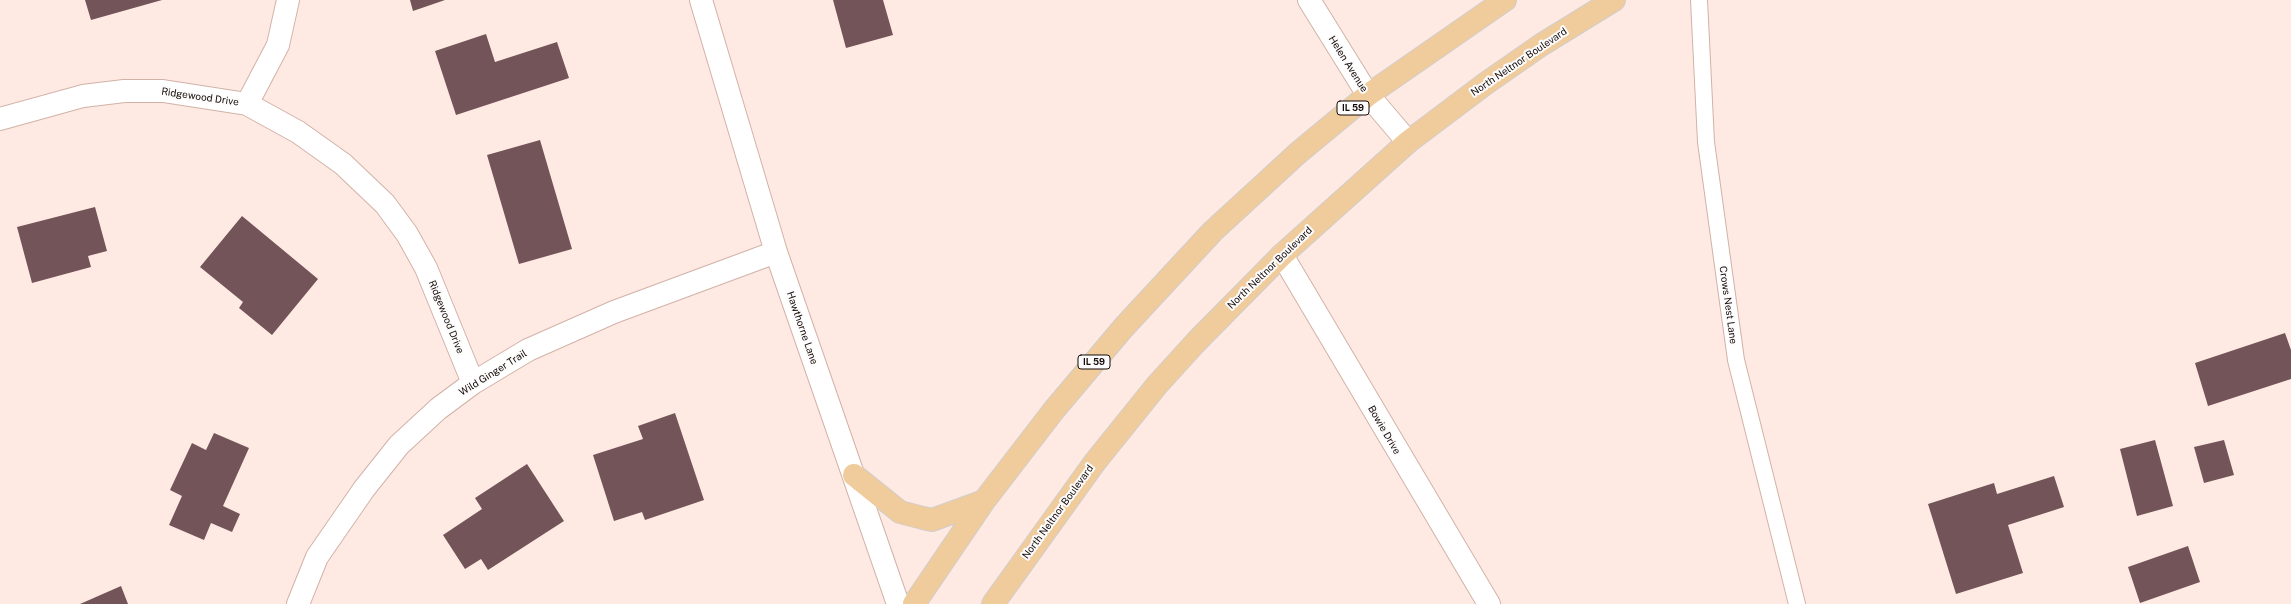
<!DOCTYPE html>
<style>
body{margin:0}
canvas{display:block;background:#feeae3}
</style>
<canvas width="2291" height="604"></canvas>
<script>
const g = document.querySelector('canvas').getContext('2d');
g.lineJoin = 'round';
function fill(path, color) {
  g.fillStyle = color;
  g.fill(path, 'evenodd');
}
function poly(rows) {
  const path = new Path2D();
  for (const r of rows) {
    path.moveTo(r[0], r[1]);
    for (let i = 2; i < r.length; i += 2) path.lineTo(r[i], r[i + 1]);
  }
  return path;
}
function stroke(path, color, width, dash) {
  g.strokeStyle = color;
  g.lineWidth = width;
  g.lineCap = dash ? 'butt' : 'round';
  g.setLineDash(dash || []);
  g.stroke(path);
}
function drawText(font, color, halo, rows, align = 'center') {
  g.font = font + ' "Public Sans",sans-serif';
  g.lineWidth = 4;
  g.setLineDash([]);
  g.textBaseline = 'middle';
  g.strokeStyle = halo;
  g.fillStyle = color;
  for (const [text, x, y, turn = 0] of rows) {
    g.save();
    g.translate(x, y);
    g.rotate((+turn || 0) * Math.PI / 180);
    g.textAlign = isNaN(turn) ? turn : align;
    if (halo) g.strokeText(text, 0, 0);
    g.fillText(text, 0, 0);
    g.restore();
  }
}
fill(poly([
 [85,0,162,0,91,20],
 [410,0,445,0,413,11],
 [833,0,883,0,893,35,846,48],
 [486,34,495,62,557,42,569,78,456,115,435,51],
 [540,140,572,249,519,264,487,155],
 [95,207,107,251,88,256,91,267,32,283,17,227],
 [242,216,318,279,272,335,239,308,243,302,200,267],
 [2285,333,2291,350,2291,379,2208,406,2195,363],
 [675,413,704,500,645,520,642,512,614,521,593,455,643,439,638,426],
 [214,433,249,448,223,506,240,514,232,532,211,523,204,540,169,525,182,496,170,490,192,443,206,450],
 [2155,440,2173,506,2137,516,2120,449],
 [2224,440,2234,475,2204,483,2194,447],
 [527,464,564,521,488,570,481,559,465,569,443,535,482,509,475,498],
 [2054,476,2064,507,2008,525,2023,573,1956,594,1928,504,1994,483,1997,494],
 [2188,546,2200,582,2140,603,2128,567],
 [121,586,128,604,80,604]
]), '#725459');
const service = poly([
 [1699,0,1706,142,1736,360,1797,604]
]);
const minor = poly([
 [701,0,776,252,898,604],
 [1309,0,1368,95,1408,142],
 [247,104,278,45,288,0],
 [0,119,83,96,124,91,163,91,247,104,298,132,343,164,385,204,407,234,426,268,473,383],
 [1282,255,1489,604],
 [298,604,317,557,364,489,399,445,438,409,473,383,528,350,614,312,776,252]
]);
const primary = poly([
 [854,475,900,512,923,518,932,520,984,501],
 [914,604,984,501,1054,410,1124,327,1213,231,1298,153,1368,95,1505,0],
 [993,604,1095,462,1157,385,1197,341,1282,255,1408,142,1485,84,1541,45,1614,0]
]);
stroke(service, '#d2b2a7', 18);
stroke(minor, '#d2b2a7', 24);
stroke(primary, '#d0cecd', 24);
stroke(service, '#fff', 16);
stroke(minor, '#fff', 22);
stroke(primary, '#f0cc9d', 22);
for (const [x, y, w] of [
 [1353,108,32],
 [1094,362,32]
]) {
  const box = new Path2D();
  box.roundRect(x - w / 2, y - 7, w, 14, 3);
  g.fillStyle = '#fcfcfc';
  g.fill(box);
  stroke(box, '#140906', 1);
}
drawText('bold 9px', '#140906', null, [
 ["IL 59",1353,108],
 ["IL 59",1094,362]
]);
drawText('10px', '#140906', '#fcfcfc', [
 ["North Neltnor Boulevard",1519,62,-34],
 ["Helen Avenue",1348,64,58],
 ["Ridgewood Drive",200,97,8],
 ["North Neltnor Boulevard",1270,268,-44],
 ["Crows Nest Lane",1728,305,82],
 ["Ridgewood Drive",446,317,68],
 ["Hawthorne Lane",802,328,71],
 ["Wild Ginger Trail",493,373,-32],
 ["Bowie Drive",1384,430,60],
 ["North Neltnor Boulevard",1058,512,-54]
]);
</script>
